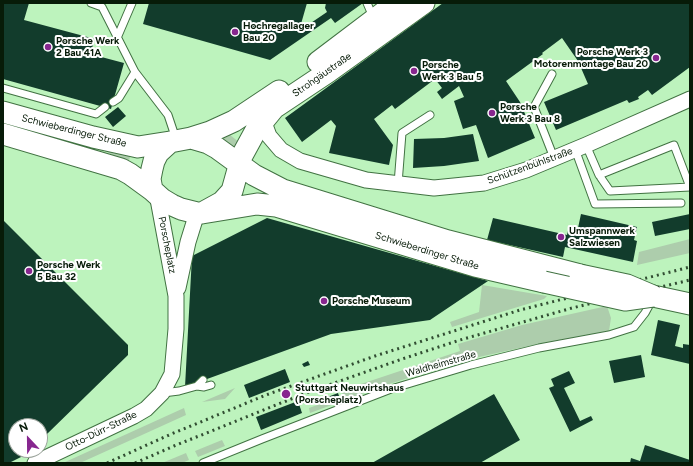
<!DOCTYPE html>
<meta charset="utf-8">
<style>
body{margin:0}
#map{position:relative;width:693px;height:466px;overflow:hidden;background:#bdf3bd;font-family:Figtree,sans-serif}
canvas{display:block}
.frame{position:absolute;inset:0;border:4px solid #071b08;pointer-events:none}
.north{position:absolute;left:8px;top:418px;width:40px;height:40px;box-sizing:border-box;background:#fff;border:1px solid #9ca49c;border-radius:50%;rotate:338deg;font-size:11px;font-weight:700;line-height:16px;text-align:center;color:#071b08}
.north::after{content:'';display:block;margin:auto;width:14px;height:18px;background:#87268f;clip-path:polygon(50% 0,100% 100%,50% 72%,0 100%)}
</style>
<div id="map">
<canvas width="693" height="466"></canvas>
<div class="frame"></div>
<div class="north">N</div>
</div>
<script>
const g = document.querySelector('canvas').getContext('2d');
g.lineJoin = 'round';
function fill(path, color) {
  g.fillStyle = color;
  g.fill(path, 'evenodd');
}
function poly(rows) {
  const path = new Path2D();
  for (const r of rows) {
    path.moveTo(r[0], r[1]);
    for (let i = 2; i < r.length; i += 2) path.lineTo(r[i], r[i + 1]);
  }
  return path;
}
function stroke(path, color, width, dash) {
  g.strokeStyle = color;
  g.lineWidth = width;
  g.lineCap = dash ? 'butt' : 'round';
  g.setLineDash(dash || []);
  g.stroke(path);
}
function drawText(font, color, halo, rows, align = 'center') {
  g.font = font + ' Figtree,sans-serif';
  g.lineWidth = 4;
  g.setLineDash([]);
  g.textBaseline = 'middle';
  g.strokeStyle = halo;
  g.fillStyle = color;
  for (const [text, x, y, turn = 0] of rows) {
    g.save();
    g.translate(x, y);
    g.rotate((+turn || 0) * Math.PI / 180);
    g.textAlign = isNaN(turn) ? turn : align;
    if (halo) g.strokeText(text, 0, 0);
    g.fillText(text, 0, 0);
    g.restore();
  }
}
fill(poly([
 [224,130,240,143,238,151,217,133],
 [84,145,132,151,128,163,105,151],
 [690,239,690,253,637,265,639,252],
 [482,285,547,296,544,299,452,327,450,322,479,312],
 [607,306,611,318,609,331,538,344,470,359,389,384,310,413,309,408,342,396,343,390,460,351,458,344,522,325],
 [235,388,225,399,202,402],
 [184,408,186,415,142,435,80,463,63,463],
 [222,440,225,446,198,457,195,451],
 [186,453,189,460,182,463,162,463]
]), '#adcdac');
fill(poly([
 [3,3,29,3,24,20,95,39,90,54,124,63,111,109,3,79],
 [149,3,307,3,299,31,327,12,325,8,326,3,363,3,335,23,331,18,270,60,143,24],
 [443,3,690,3,690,67,652,95,648,90,638,97,639,99,629,103,627,100,556,130,544,102,588,84,578,61,562,38,542,53,543,54,506,81,520,102,535,138,488,158,476,125,463,129,454,101,464,97,459,86,442,99,437,92,442,88,435,79,395,109,392,105,374,119,393,145,389,165,329,153,336,126,331,120,302,142,285,118],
 [118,107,126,116,113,127,105,117],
 [473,134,479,161,444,166,413,168,414,139,444,138],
 [581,214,637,227,634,240,637,241,633,262,565,247,563,257,487,240,493,218,567,235,569,226,578,228],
 [690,214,690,229,655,236,652,222],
 [267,218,488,281,430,320,331,334,185,387,192,256],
 [3,220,128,345,128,355,47,434,40,426,16,426,16,450,31,450,27,454,9,463,3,463],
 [658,320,680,325,675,346,683,348,683,344,690,345,690,364,651,355],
 [641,355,645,377,614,383,609,361],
 [308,361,310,365,304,367,302,364],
 [285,369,290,382,249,398,244,385],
 [569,371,575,383,564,388,580,421,591,416,593,420,570,432,549,388,554,386,551,379],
 [338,393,339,396,327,401,325,398],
 [494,394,520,440,480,463,372,463],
 [298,401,302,413,261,430,256,417],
 [645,445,690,460,690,463,630,463,631,458,640,461]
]), '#123c2c');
const service = poly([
 [91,3,102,7,135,72,168,115,176,139],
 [367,3,373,17],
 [117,38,132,3],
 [552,74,534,107,554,158],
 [3,88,96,114,105,107],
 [113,102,119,98,135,72],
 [586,145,599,175,674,145,690,187,610,191,599,175],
 [575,149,595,204,681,203],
 [398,184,402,133,430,115],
 [197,386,204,387,211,385],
 [163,393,179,391,197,386,203,380],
 [203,463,262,439,391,389,471,365,539,348,609,335,634,327,645,313,652,300]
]);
const minor = poly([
 [263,120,269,136,281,150,300,161,366,180,434,188,484,183,526,170,586,145,690,99],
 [178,288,188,242,197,213],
 [35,463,134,416,146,409,162,393,172,374,176,329,176,296,157,194]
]);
const secondary = poly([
 [318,62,396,3],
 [3,112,93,137,138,147,170,142],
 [3,134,121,169,130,174,152,190,162,199,172,205,181,209,197,213,202,213,222,202,232,191,239,166],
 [191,138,210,132,234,121,279,91],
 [238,163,256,130,274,108,328,72,424,3],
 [152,190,150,179,152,169,154,161,158,153,170,142,191,138,208,143,217,148,254,175,283,190,448,241,580,275],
 [202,213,257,204,276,206,475,266,544,282],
 [653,296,690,304]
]);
stroke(service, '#417242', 9);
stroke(minor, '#417242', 17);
stroke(secondary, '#417242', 23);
stroke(service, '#fff', 7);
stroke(minor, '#fff', 15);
stroke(secondary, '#fff', 21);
stroke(poly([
 [107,463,169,435,266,395,375,356,520,310,690,267],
 [135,463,174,446,306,393,402,359,460,340,572,308,690,280]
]), '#314d32', 3, [2, 4]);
const secondaryBridge = poly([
 [580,275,627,285,653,296],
 [544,282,625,300,653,296]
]);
stroke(secondaryBridge, '#417242', 23, []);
stroke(secondaryBridge, '#fff', 21);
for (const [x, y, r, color] of [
 [235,32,4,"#87268f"],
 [48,47,4,"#87268f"],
 [656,58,4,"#87268f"],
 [414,71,4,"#87268f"],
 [492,113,4,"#87268f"],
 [561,237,4,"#87268f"],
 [29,271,4,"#87268f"],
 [324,301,4,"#87268f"],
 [286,394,5,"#87268f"]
]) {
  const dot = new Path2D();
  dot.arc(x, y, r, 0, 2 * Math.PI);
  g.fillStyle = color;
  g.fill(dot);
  stroke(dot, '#fff', 1.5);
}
drawText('bold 10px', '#071b08', '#fff', [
 ["Hochregallager",243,26],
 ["Bau 20",243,38],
 ["Porsche Werk",56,41],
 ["2 Bau 41A",56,53],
 ["Porsche Werk 3",648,52,"right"],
 ["Motorenmontage Bau 20",648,64,"right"],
 ["Porsche",422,65],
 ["Werk 3 Bau 5",422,77],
 ["Porsche",500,107],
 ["Werk 3 Bau 8",500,119],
 ["Umspannwerk",569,231],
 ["Salzwiesen",569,243],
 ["Porsche Werk",37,265],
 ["5 Bau 32",37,277],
 ["Porsche Museum",332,301],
 ["Stuttgart Neuwirtshaus",295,388],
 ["(Porscheplatz)",295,400]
], 'left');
drawText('10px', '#071b08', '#fff', [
 ["Strohgäustraße",322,75,-35],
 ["Schwieberdinger Straße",74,131,14],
 ["Schützenbühlstraße",530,166,-20],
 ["Porscheplatz",167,245,79],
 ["Schwieberdinger Straße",427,251,17],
 ["Waldheimstraße",441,364,-16],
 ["Otto-Dürr-Straße",101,431,-26]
]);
</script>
